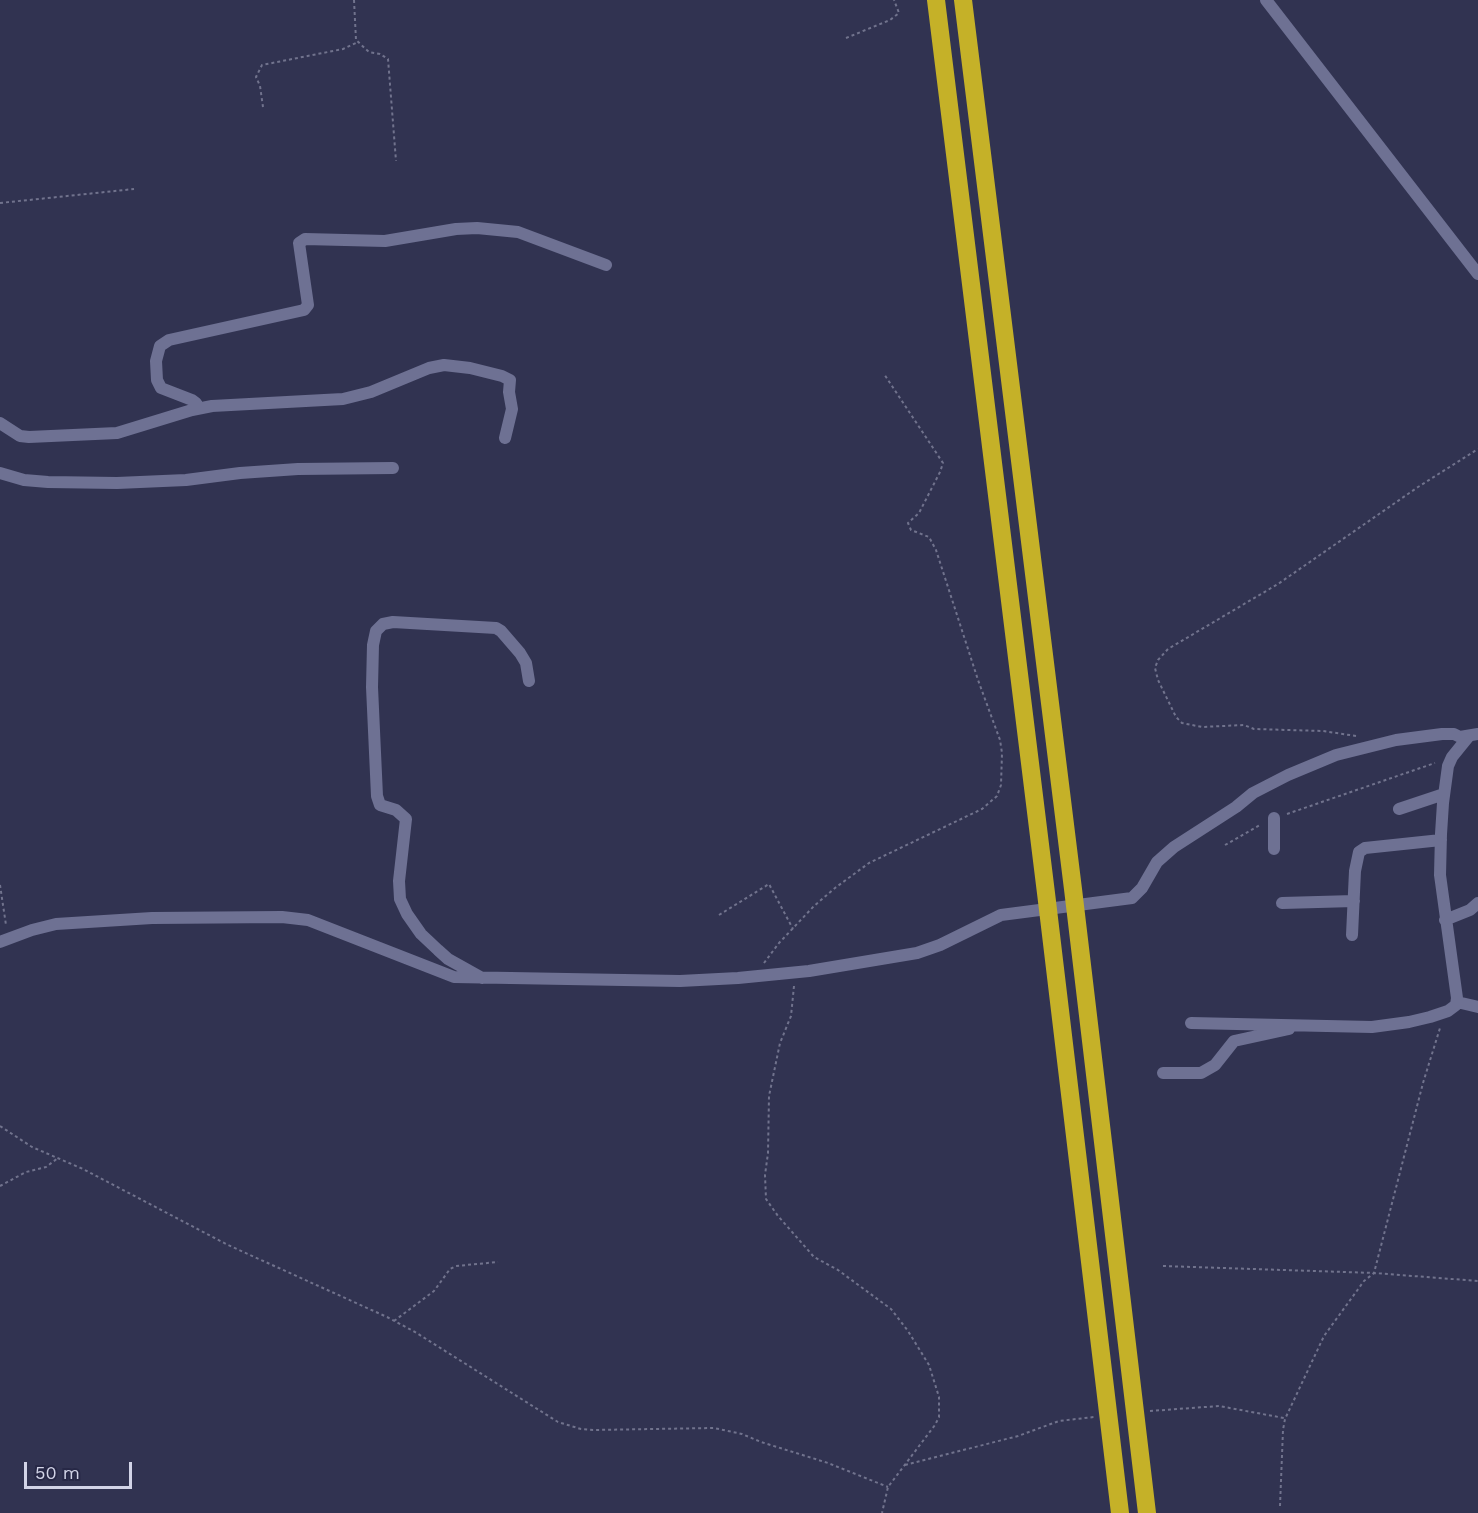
<!DOCTYPE html>
<style>
body{margin:0}
#map{position:relative;width:1478px;height:1513px;overflow:hidden;background:#313351;font-family:"Work Sans",sans-serif}
canvas{display:block}
.scale{position:absolute;left:24px;top:1462px;width:108px;height:27px;box-sizing:border-box;border:3px solid #d2d4e7;border-top:0;padding-left:8px;font-size:18px;line-height:21px;white-space:nowrap;color:#d2d4e7;-webkit-text-stroke:4px #272846;paint-order:stroke}
</style>
<div id="map">
<canvas width="1478" height="1513"></canvas>
<div class="scale">50 m</div>
</div>
<script>
const g = document.querySelector('canvas').getContext('2d');
g.lineJoin = 'round';
function poly(rows) {
  const path = new Path2D();
  for (const r of rows) {
    path.moveTo(r[0], r[1]);
    for (let i = 2; i < r.length; i += 2) path.lineTo(r[i], r[i + 1]);
  }
  return path;
}
function stroke(path, color, width, dash) {
  g.strokeStyle = color;
  g.lineWidth = width;
  g.lineCap = dash ? 'butt' : 'round';
  g.setLineDash(dash || []);
  g.stroke(path);
}
stroke(poly([
 [354,0,356,40,369,52,380,54,388,59,396,161],
 [846,38,890,20,899,13,894,0],
 [263,107,260,86,256,77,262,65,343,49,358,42],
 [0,203,134,189],
 [1356,736,1323,731,1254,729,1244,725,1202,727,1182,723,1176,717,1158,680,1155,668,1158,660,1168,649,1278,584,1418,487,1478,449],
 [1287,814,1435,763],
 [1225,845,1260,825],
 [0,885,6,925],
 [719,915,769,884,793,929],
 [764,963,779,943,814,906,835,888,869,863,982,809,997,796,1001,785,1002,753,1000,740,978,680,936,550,929,537,911,530,908,523,919,513,940,472,943,463,884,374],
 [794,986,791,1016,780,1043,769,1096,768,1153,765,1175,766,1199,778,1216,814,1257,838,1270,891,1309,908,1331,929,1365,939,1397,939,1417,935,1425,888,1487,882,1513],
 [0,1126,32,1147,83,1169,228,1245,387,1317,415,1332,558,1422,581,1429,593,1430,714,1428,742,1434,761,1442,828,1463,888,1487],
 [0,1186,26,1172,46,1167,58,1158],
 [1163,1266,1374,1273,1478,1281],
 [394,1321,434,1291,450,1269,456,1266,498,1262],
 [1150,1411,1219,1406,1284,1418],
 [905,1465,1018,1436,1059,1421,1094,1417],
 [1280,1506,1283,1430,1285,1419,1324,1336,1364,1281,1374,1273,1423,1083,1440,1028]
]), '#71738d', 2, [3, 3]);
stroke(poly([
 [1266,0,1478,274],
 [198,408,196,403,192,400,161,388,157,380,156,361,160,346,169,340,304,310,308,305,299,243,305,239,385,241,456,229,477,228,518,232,606,265],
 [0,423,20,436,29,437,117,433,192,410,212,406,343,399,371,392,429,368,444,365,470,368,502,376,510,380,509,392,512,409,505,438],
 [0,473,24,480,48,482,117,483,186,480,240,473,298,469,393,468],
 [1399,809,1444,794],
 [1274,818,1274,849],
 [1282,903,1354,901],
 [1445,920,1470,910,1478,903],
 [1352,935,1355,871,1359,852,1365,848,1441,840],
 [0,942,32,930,56,924,152,918,282,917,308,920,454,977,680,981,738,978,809,971,917,953,940,945,1001,915,1132,898,1142,888,1157,862,1174,847,1236,807,1253,793,1288,775,1336,755,1396,740,1442,734,1454,734,1460,737,1478,734],
 [482,978,448,959,438,950,421,934,407,914,400,899,399,881,406,819,396,810,380,805,377,796,372,687,373,645,376,631,383,624,393,622,496,628,501,631,520,653,526,663,529,681],
 [1457,1002,1478,1007],
 [1191,1023,1372,1027,1409,1022,1430,1017,1448,1011,1456,1005,1457,998,1440,875,1441,834,1443,803,1448,766,1452,757,1469,736],
 [1163,1073,1201,1073,1215,1065,1234,1041,1289,1029]
]), '#6e7193', 12);
stroke(poly([
 [936,0,1046,893,1120,1513],
 [963,0,1073,889,1147,1513]
]), '#c5b128', 18);
</script>
